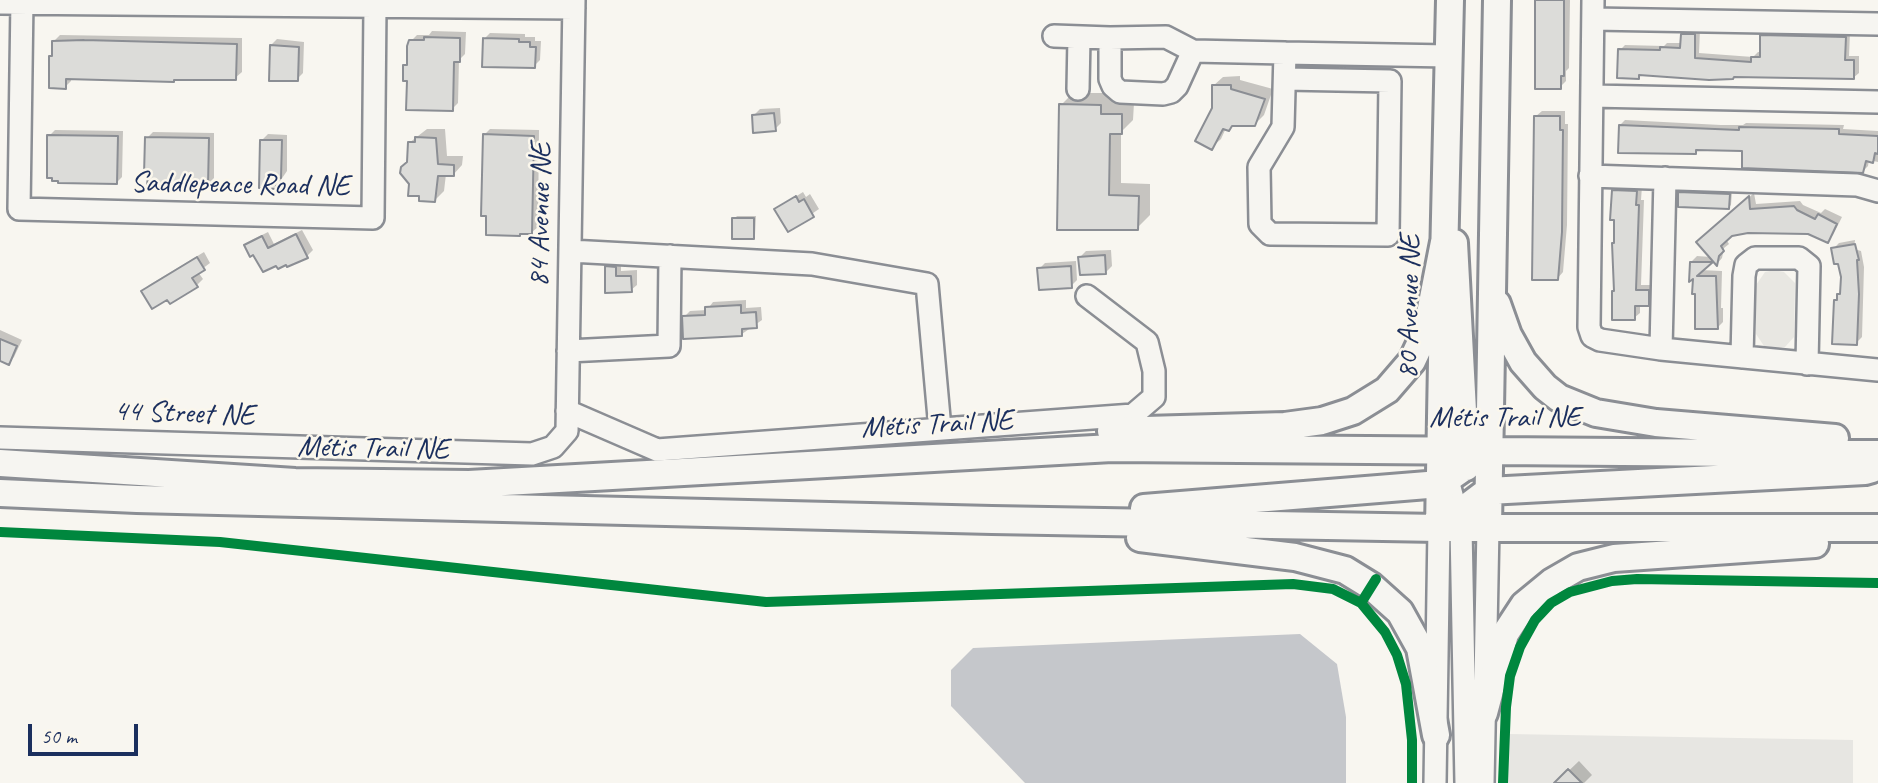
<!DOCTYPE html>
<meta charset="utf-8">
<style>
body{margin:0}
#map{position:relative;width:1878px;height:783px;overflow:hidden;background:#f8f6f0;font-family:Caveat,sans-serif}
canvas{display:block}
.scale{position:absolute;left:28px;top:724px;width:110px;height:32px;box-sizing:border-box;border:4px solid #1b2f5e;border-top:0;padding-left:9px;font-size:21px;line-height:24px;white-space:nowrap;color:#1b2f5e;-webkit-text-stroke:5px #fbf7ec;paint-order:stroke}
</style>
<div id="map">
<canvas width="1878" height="783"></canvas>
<div class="scale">50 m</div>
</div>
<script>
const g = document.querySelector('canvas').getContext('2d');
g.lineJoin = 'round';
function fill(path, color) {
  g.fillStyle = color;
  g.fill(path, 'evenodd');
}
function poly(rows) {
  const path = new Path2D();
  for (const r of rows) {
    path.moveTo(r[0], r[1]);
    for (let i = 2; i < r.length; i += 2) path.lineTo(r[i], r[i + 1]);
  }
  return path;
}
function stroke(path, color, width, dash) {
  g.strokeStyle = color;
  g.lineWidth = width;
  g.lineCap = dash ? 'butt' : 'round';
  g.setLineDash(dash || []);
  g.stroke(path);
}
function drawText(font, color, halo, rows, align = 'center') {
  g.font = font + ' Caveat,sans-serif';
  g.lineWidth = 5;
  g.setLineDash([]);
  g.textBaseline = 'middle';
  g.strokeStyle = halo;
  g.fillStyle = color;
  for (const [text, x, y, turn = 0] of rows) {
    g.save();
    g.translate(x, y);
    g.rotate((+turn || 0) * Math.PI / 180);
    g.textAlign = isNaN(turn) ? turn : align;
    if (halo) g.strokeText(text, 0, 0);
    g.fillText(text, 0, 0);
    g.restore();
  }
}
fill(poly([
 [1509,734,1853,740,1853,783,1507,783]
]), '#e7e6e2');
fill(poly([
 [1774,270,1784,272,1795,283,1794,337,1785,347,1778,348,1764,346,1756,334,1756,285,1765,272]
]), '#e8e7e2');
fill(poly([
 [1300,634,1337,664,1346,717,1346,783,1025,783,951,706,951,670,973,648]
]), '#c5c7cb');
fill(poly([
 [1538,0,1570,0,1569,68,1566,71,1566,81,1560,87],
 [1687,29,1700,30,1699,53,1753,57,1758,52,1762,52,1762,36,1767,31,1850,32,1849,56,1859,56,1859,73,1853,78,1642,73,1638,77,1620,50,1625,45,1664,46,1667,43,1682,43,1682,34],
 [432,31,466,32,465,54,459,60,458,103,452,109,408,79,405,66,409,61,411,41,417,35,429,35],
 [490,33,525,34,525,37,535,37,535,41,541,41,540,60,534,66,484,39],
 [60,35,242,38,242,72,235,78,71,77,71,81,65,87,51,56,54,54,54,41],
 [277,39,304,42,303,73,297,79,271,45],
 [1240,76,1240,80,1273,89,1264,115,1255,124,1233,125,1226,128,1221,139,1211,148,1213,86,1223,77],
 [1073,93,1113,93,1113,102,1134,103,1133,120,1121,132,1121,183,1150,184,1150,215,1137,228,1058,228,1061,105],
 [780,108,781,123,775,129,754,115,760,109],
 [1542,111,1565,111,1565,124,1568,124,1567,225,1563,272,1557,279,1536,116],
 [1625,120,1721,125,1743,125,1746,123,1844,125,1843,129,1878,131,1878,162,1869,160,1868,166,1863,171,1744,149,1698,149,1695,152,1620,125],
 [427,129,445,129,447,156,463,156,462,165,453,175,446,174,444,191,435,200,409,161,409,143],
 [490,129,539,130,538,227,532,232,484,135],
 [55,130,123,131,122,177,116,183,49,136],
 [153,132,214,133,214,178,208,184,147,138],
 [268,134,287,135,287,171,276,187,262,140],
 [1619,185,1642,186,1641,200,1644,200,1641,285,1654,285,1654,298,1648,304,1640,304,1640,313,1634,318,1616,241,1613,191],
 [1683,190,1732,192,1731,205,1729,207,1680,193],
 [803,192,806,197,810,194,819,209,788,230,776,209],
 [1754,193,1756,204,1800,201,1803,205,1821,213,1825,209,1842,217,1833,235,1827,241,1808,232,1748,231,1731,234,1726,239,1729,244,1724,248,1722,258,1717,264,1713,259,1700,270,1722,271,1721,308,1723,308,1723,322,1717,328,1694,275,1691,262,1697,256,1711,257,1704,236],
 [737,216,756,216,755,235,753,237,734,219],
 [302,230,313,250,307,256,246,246,252,240,268,232,274,244],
 [1855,240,1854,249,1861,251,1864,267,1862,337,1856,343,1835,301,1842,291,1843,277,1833,249,1839,243],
 [1111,250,1112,266,1106,272,1080,257,1086,251],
 [204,252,210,263,198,272,203,279,197,285,168,297,143,291,149,285],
 [612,261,621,261,621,271,637,270,637,285,631,290,607,291,606,267],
 [1076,261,1077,280,1071,286,1039,269,1045,263],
 [746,300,746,308,761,307,762,320,742,334,684,317,690,311,707,310,713,302],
 [0,330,22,340,14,357,8,363,0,359],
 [1579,761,1592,775,1584,783,1556,783]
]), '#0003');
const building = poly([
 [1535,0,1564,0,1564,76,1561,76,1561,89,1535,89,1535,0],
 [1681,34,1695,34,1695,58,1751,62,1751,57,1760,57,1760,35,1846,37,1845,60,1854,60,1854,79,1734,77,1733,79,1709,80,1639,75,1639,79,1617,78,1618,49,1660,50,1660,47,1680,48,1681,34],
 [424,37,460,38,460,62,454,62,453,111,406,110,407,81,403,81,403,65,407,65,407,46,409,40,424,40,424,37],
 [483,38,519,39,519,42,530,42,530,47,536,47,535,68,482,67,483,38],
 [84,40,237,44,236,80,174,80,174,82,66,79,66,89,49,88,49,56,52,56,52,41,84,40],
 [270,45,299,47,298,81,269,81,270,45],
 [1212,85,1231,85,1231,89,1265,99,1255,126,1232,126,1229,131,1223,129,1212,150,1195,141,1212,108,1212,85],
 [1059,104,1101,105,1101,114,1122,114,1122,134,1110,134,1109,195,1139,196,1138,230,1057,230,1059,104],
 [774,113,776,131,753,133,752,115,774,113],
 [1534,116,1560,116,1560,130,1563,130,1562,232,1558,280,1532,280,1534,116],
 [1619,125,1739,130,1739,127,1839,129,1839,134,1878,136,1878,154,1875,153,1873,163,1866,161,1863,173,1742,168,1742,151,1696,150,1696,154,1618,153,1619,125],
 [483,134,534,136,532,234,520,234,520,236,486,235,486,216,481,216,483,134],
 [47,135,118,136,117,184,58,183,58,181,52,181,52,178,47,178,47,135],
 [145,137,209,138,208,186,147,185,148,175,144,175,145,137],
 [415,137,436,138,438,164,454,165,454,176,438,176,435,202,419,201,419,196,408,196,409,184,400,173,401,167,407,162,408,142,415,142,415,137],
 [260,140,282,140,281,178,276,178,276,189,259,188,260,140],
 [1612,190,1637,191,1636,205,1639,205,1636,290,1649,290,1649,306,1635,306,1635,320,1612,320,1612,291,1614,291,1612,243,1614,243,1614,220,1610,220,1612,190],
 [1678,192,1730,194,1729,209,1678,207,1678,192],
 [796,196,799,202,804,199,814,217,788,232,774,209,796,196],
 [1749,196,1750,209,1794,206,1797,210,1815,219,1818,214,1837,224,1828,243,1808,234,1748,233,1732,236,1721,246,1724,251,1719,256,1717,266,1696,242,1749,196],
 [732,218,754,218,754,239,732,239,732,218],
 [296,234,308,258,287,267,286,265,278,269,276,266,263,272,253,255,250,257,244,245,262,236,268,248,296,234],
 [1855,244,1859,260,1857,260,1859,294,1857,345,1832,344,1834,300,1837,300,1837,294,1840,294,1841,277,1838,264,1834,264,1831,248,1855,244],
 [1105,255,1106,274,1080,275,1078,257,1105,255],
 [197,257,205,270,192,278,198,287,170,304,167,300,152,309,141,291,197,257],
 [1690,262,1713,262,1697,276,1716,276,1718,329,1695,329,1695,294,1692,294,1693,279,1689,282,1690,262],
 [605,266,616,267,616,276,631,276,632,292,605,293,605,266],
 [1071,266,1072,288,1039,290,1037,268,1071,266],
 [741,305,741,313,756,312,757,328,742,329,742,336,683,339,682,316,705,315,705,307,741,305],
 [0,339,17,346,9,365,0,361,0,339],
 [1568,769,1582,783,1554,783,1568,769]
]);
fill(building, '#dcdcd9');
stroke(building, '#8b8e94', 2);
const minor = poly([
 [22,0,19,209,373,218,375,6],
 [1593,0,1589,327,1592,336,1600,340,1661,349,1878,370],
 [0,3,574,8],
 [1593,19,1878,24],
 [1054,36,1110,38,1110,79,1113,86,1120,92,1163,94,1171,92,1177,86,1193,51,1285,53],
 [1110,38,1166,37,1193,51],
 [1285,79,1390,81,1388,235,1270,234,1260,224,1259,167,1283,127,1285,53,1448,56],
 [1078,89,1079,37],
 [1592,96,1878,102],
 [1590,176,1857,185,1878,191],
 [570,251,812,264,927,284,940,429],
 [1661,349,1665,178],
 [568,351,669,346,670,256],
 [1742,357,1744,276,1746,265,1755,258,1799,258,1809,266,1807,364],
 [567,411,657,450,1133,415,1154,397,1154,371,1147,342,1087,296],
 [0,438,532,454,553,447,567,431,574,0],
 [1445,469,1461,528,1466,783],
 [1435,783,1439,528],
 [1483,783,1488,527]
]);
const major = poly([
 [1454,243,1466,467],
 [1444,260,1450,0],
 [1497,304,1508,335,1523,362,1545,387,1559,398,1596,413,1656,423,1835,438],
 [1111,431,1285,426,1322,421,1353,411,1387,390,1412,361,1427,329,1444,242],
 [0,463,295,482,469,484,1112,448,1878,454],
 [0,493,137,499,992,520,1439,528,1878,528],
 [1144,508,1440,484,1489,450],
 [1488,527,1497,0],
 [1439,528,1443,306],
 [1439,528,1488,491,1865,471,1872,469],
 [1140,538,1295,557,1345,570,1371,586,1400,612,1420,648,1436,735],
 [1484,713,1505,634,1524,605,1552,582,1578,567,1614,558,1815,544]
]);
stroke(minor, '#8b8e94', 26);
stroke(major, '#8b8e94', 32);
stroke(minor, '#f6f5f1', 21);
stroke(major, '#f6f5f1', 26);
stroke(poly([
 [0,532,220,542,766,602,1293,584,1333,589,1361,603,1376,579],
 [1361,603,1385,632,1397,655,1406,684,1412,740,1412,783],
 [1503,783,1506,707,1510,676,1520,647,1535,620,1551,603,1570,592,1612,581,1637,579,1878,583]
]), '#00873e', 10);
drawText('30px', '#1b2f5e', '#fbf7ec', [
 ["Saddlepeace Road NE",240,185,1],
 ["84 Avenue NE",541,215,-89],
 ["80 Avenue NE",1410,307,-89],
 ["44 Street NE",184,414,2],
 ["Métis Trail NE",1505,418],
 ["Métis Trail NE",937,425,-3],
 ["Métis Trail NE",373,449,1]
]);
</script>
